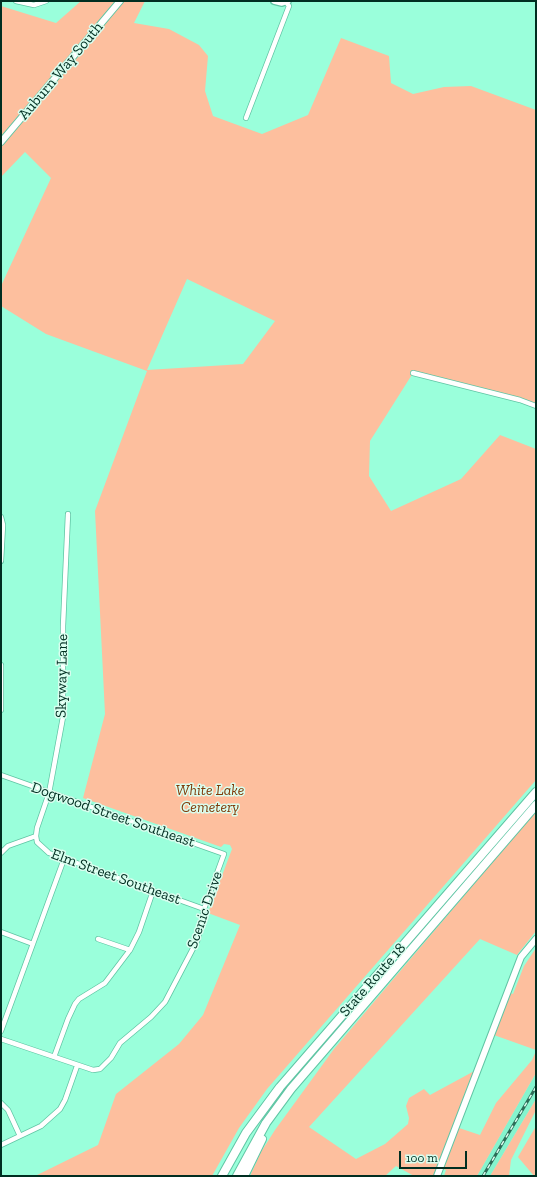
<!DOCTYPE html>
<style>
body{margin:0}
#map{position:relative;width:537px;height:1177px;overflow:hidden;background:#9affdb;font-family:"Zilla Slab",serif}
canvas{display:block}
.frame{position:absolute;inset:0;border:2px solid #002e21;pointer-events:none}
.scale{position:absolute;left:399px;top:1151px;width:68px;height:18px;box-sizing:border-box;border:2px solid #002e21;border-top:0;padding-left:5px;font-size:12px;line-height:14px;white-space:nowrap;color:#002e21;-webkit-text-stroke:3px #d9feef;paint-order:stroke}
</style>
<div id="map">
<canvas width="537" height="1177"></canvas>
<div class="frame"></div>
<div class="scale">100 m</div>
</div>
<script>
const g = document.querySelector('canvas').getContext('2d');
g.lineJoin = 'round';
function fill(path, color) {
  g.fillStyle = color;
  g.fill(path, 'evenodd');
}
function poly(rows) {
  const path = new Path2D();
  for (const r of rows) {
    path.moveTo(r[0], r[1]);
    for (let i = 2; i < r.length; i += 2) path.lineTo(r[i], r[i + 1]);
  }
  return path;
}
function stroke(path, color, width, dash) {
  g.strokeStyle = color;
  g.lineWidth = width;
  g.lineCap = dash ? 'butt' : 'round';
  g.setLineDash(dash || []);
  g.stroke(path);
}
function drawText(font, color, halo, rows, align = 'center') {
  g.font = font + ' "Zilla Slab",serif';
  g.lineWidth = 3;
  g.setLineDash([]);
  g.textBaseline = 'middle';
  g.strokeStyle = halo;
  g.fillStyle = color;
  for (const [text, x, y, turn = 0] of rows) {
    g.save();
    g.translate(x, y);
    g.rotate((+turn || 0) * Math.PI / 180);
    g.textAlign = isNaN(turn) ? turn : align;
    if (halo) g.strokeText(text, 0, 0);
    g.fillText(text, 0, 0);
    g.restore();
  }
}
fill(poly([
 [536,1073,536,1099,490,1176,477,1176]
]), '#85f4ce');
fill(poly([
 [81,1,145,1,134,23,169,29,199,45,208,56,205,91,213,116,262,134,308,115,341,38,389,56,391,83,413,94,444,87,471,86,536,110,536,406,413,373,370,441,369,476,391,511,461,479,500,435,536,449,536,780,267,1089,239,1128,212,1176,35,1176,98,1145,116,1094,179,1044,203,1015,240,925,208,913,232,849,230,845,224,844,221,847,83,798,105,714,95,511,147,371,46,334,1,306,1,286,51,178,25,152,1,177,1,6,56,23],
 [187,279,275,321,243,364,147,370],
 [536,811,536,931,517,955,480,939,309,1127,356,1159,385,1144,408,1124,409,1118,406,1106,409,1098,424,1089,430,1095,478,1069,434,1176,414,1176,396,1166,385,1176,250,1176,261,1152,275,1130,334,1049],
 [536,948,536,1050,491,1034,507,992,513,994,524,966],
 [536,1051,536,1073,477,1176,444,1176,446,1170,440,1168,456,1127,480,1135,496,1103,532,1060],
 [536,1099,536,1110,511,1160,509,1176,490,1176],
 [536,1126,536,1176,534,1176,518,1157]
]), '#fdbf9e');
const minor = poly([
 [16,1,34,5,46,1],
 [246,118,289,6,286,2],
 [413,373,520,400,536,406],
 [68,514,63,626,63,717,49,793,37,828,36,836,37,842,49,853,204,909],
 [1,517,3,525,1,561],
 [1,665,1,710],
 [1,775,224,854,204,909,198,939,165,1002,151,1017,120,1043,111,1058,100,1069,93,1070,1,1039],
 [1,853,8,846,36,836],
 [1,932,33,944],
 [98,939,130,950],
 [1,1031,64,859],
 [54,1057,68,1019,75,1004,79,999,105,983,130,950,139,932,153,891],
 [1,1103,8,1110,20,1136],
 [1,1145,41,1126,60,1109,65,1100,77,1066]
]);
const tertiary = poly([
 [274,1,282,3,288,1]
]);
const secondary = poly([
 [1,142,120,1],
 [437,1176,521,957,536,939]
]);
const motorway = poly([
 [222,1176,246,1133,280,1087,536,792],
 [237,1176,266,1123,291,1089,536,805],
 [244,1176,262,1139]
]);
stroke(minor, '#60c5a4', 6);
stroke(tertiary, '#60c5a4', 8);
stroke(secondary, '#60c5a4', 8);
stroke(motorway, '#60c5a4', 10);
stroke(minor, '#fff', 4.5);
stroke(tertiary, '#fff', 5.5);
stroke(secondary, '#fff', 6);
stroke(motorway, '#fff', 8);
const rail = poly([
 [483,1176,536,1087]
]);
stroke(rail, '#2d6c58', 3);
stroke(rail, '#d9feef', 1.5, [4.5]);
drawText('15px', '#002e21', '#d9feef', [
 ["Auburn Way South",61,71,-50],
 ["Skyway Lane",62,676,-89],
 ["Dogwood Street Southeast",113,815,19],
 ["Elm Street Southeast",116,877,20],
 ["Scenic Drive",205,910,-71],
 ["State Route 18",373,980,-49]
]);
drawText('italic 15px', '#7f3a08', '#d9feef', [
 ["White Lake",210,791],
 ["Cemetery",210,808]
]);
</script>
